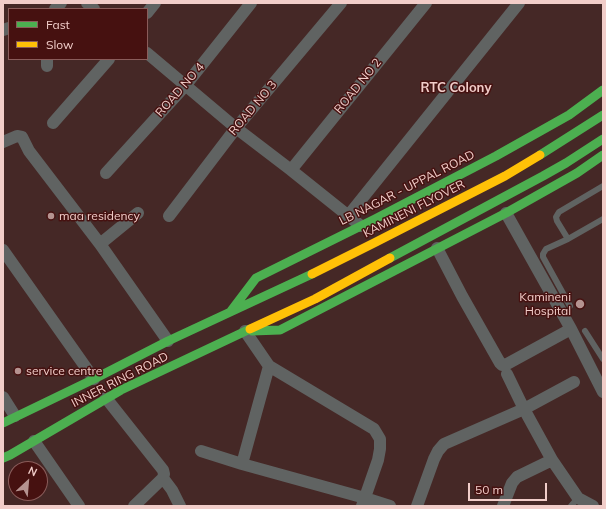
<!DOCTYPE html>
<style>
body{margin:0}
#map{position:relative;width:606px;height:509px;overflow:hidden;background:#452826;font-family:Mulish,sans-serif}
canvas{display:block}
.frame{position:absolute;inset:0;border:4px solid #f1cdc9;pointer-events:none}
.legend{position:absolute;left:8px;top:8px;width:140px;height:52px;box-sizing:border-box;background:#461110;border:1px solid #8a5c5a;margin:0;padding:5px 7px;list-style:none;font-size:12px;color:#f1cdc9}
.legend li{display:flex;align-items:center;gap:8px;height:20px}
.legend b{width:20px;border:1px solid #8a5c5a}
.north{position:absolute;left:8px;top:461px;width:40px;height:40px;box-sizing:border-box;background:#461110;border:1px solid #8a5c5a;border-radius:50%;rotate:26deg;font-size:11px;font-weight:700;line-height:16px;text-align:center;color:#f1cdc9}
.north::after{content:'';display:block;margin:auto;width:14px;height:18px;background:#b59390;clip-path:polygon(50% 0,100% 100%,50% 72%,0 100%)}
.scale{position:absolute;left:468px;top:483px;width:79px;height:18px;box-sizing:border-box;border:2px solid #f1cdc9;border-top:0;padding-left:5px;font-size:12px;line-height:14px;white-space:nowrap;color:#f1cdc9;-webkit-text-stroke:3px #461110;paint-order:stroke}
</style>
<div id="map">
<canvas width="606" height="509"></canvas>
<div class="frame"></div>
<ul class="legend">
<li><b style="height:5px;background:#4caf50"></b>Fast</li>
<li><b style="height:5px;background:#ffc107"></b>Slow</li>
</ul>
<div class="north">N</div>
<div class="scale">50 m</div>
</div>
<script>
const g = document.querySelector('canvas').getContext('2d');
g.lineJoin = 'round';
function poly(rows) {
  const path = new Path2D();
  for (const r of rows) {
    path.moveTo(r[0], r[1]);
    for (let i = 2; i < r.length; i += 2) path.lineTo(r[i], r[i + 1]);
  }
  return path;
}
function stroke(path, color, width, dash) {
  g.strokeStyle = color;
  g.lineWidth = width;
  g.lineCap = dash ? 'butt' : 'round';
  g.setLineDash(dash || []);
  g.stroke(path);
}
function drawText(font, color, halo, rows, align = 'center') {
  g.font = font + ' Mulish,sans-serif';
  g.lineWidth = 3;
  g.setLineDash([]);
  g.textBaseline = 'middle';
  g.strokeStyle = halo;
  g.fillStyle = color;
  for (const [text, x, y, turn = 0] of rows) {
    g.save();
    g.translate(x, y);
    g.rotate((+turn || 0) * Math.PI / 180);
    g.textAlign = isNaN(turn) ? turn : align;
    if (halo) g.strokeText(text, 0, 0);
    g.fillText(text, 0, 0);
    g.restore();
  }
}
stroke(poly([
 [568,239,557,221,556,217,559,212,603,186],
 [570,306,543,257,543,254,546,249,568,239,603,219],
 [585,331,603,359],
 [571,506,578,498]
]), '#606362', 6);
stroke(poly([
 [87,3,94,9],
 [55,9,61,3],
 [147,13,155,3],
 [3,30,9,28],
 [147,53,236,128,291,170,361,226],
 [47,66,47,59],
 [53,123,109,59],
 [3,142,17,136,22,137,29,151,100,244,168,341],
 [291,170,426,3],
 [106,173,185,86,251,3],
 [506,213,571,329,603,392],
 [169,216,236,128,341,3],
 [348,216,519,3],
 [100,244,138,213],
 [437,248,462,296,500,363,502,365,507,364,571,329],
 [3,250,94,379],
 [245,331,269,366,374,429,380,439,380,449,378,460,362,506],
 [507,374,524,409,552,460,578,498,593,506],
 [3,397,15,416],
 [106,398,163,470,164,474,163,478,172,490,180,506],
 [34,441,79,506],
 [201,451,242,464,365,498,390,506],
 [242,464,269,366],
 [134,506,163,478],
 [417,506,434,459,438,451,444,444,524,409,574,382],
 [503,506,512,483,517,477,552,460]
]), '#606362', 12);
stroke(poly([
 [540,155,603,115],
 [390,258,543,176,566,163,603,139],
 [231,311,256,278,375,219,496,156,569,115,603,90],
 [252,331,280,330,506,213,577,173,603,155],
 [3,423,94,379,168,341,312,274],
 [3,458,10,455,121,390,250,329]
]), '#4caf50', 9);
stroke(poly([
 [312,274,376,242,505,176,540,155],
 [250,329,315,299,390,258]
]), '#ffc107', 9);
for (const [x, y, r, color] of [
 [51,216,4,"#b59390"],
 [580,304,5,"#b59390"],
 [18,371,4,"#b59390"]
]) {
  const dot = new Path2D();
  dot.arc(x, y, r, 0, 2 * Math.PI);
  g.fillStyle = color;
  g.fill(dot);
  stroke(dot, '#461110', 1.5);
}
drawText('12px', '#f1cdc9', '#461110', [
 ["ROAD NO 2",358,86,-51],
 ["ROAD NO 4",180,90,-49],
 ["ROAD NO 3",253,108,-50],
 ["LB NAGAR - UPPAL ROAD",407,188,-27],
 ["KAMINENI FLYOVER",414,209,-27],
 ["INNER RING ROAD",120,380,-27]
]);
drawText('12px', '#f1cdc9', '#461110', [
 ["maa residency",59,216],
 ["Kamineni",571,297,"right"],
 ["Hospital",571,311,"right"],
 ["service centre",26,371]
], 'left');
drawText('bold 13px', '#f1cdc9', '#461110', [
 ["RTC Colony",456,88]
]);
</script>
